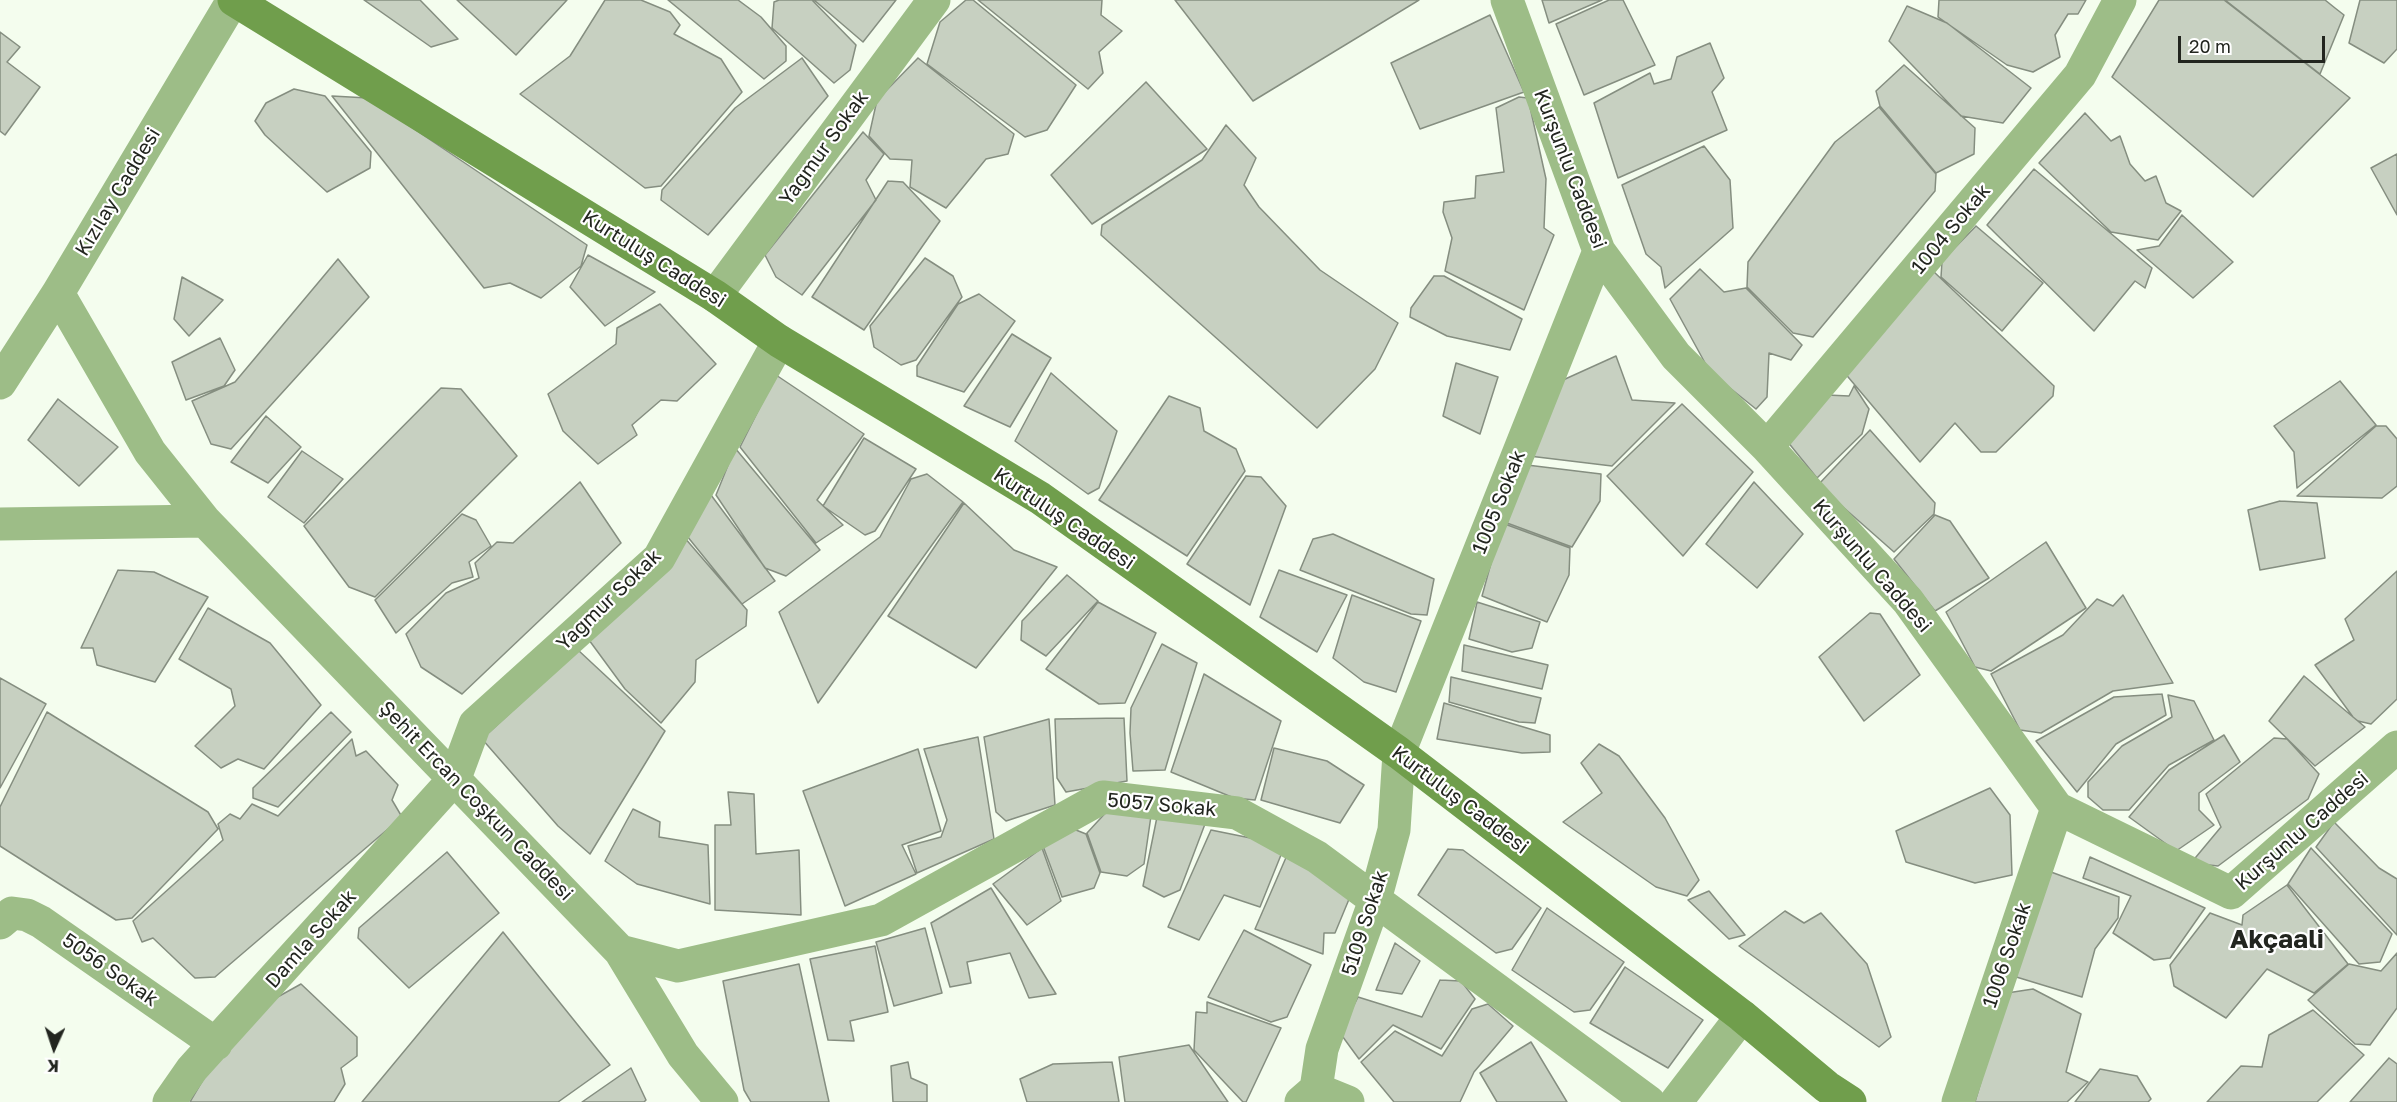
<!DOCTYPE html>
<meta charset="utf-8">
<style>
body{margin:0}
#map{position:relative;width:2397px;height:1102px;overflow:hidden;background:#f4fdee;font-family:"Golos Text",sans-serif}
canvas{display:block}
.north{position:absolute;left:24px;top:1018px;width:60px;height:60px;-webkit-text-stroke:4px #fff;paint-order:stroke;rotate:183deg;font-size:16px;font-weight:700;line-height:24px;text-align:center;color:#22251f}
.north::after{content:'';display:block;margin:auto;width:21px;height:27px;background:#22251f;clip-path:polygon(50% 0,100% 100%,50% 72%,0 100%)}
.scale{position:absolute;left:2178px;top:36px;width:147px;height:27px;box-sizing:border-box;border:3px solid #22251f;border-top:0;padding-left:8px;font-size:18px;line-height:21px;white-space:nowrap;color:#22251f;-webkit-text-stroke:4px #fff;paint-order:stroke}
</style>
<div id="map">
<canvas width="2397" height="1102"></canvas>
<div class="north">K</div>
<div class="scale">20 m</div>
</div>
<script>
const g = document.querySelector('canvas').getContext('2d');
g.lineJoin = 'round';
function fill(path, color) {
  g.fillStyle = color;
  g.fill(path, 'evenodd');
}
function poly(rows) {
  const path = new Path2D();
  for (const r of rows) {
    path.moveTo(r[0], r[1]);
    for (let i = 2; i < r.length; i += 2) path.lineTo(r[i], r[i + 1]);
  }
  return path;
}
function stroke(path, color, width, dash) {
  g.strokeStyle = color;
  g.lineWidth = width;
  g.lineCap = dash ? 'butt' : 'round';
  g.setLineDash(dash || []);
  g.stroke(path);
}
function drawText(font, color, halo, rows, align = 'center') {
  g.font = font + ' "Golos Text",sans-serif';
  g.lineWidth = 4.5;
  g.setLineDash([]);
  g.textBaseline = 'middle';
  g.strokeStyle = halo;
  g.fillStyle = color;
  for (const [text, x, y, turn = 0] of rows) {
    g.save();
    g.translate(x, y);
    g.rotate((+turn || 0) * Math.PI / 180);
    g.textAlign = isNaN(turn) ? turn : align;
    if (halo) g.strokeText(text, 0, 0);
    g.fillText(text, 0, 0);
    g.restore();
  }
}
const building = poly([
 [364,0,420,0,458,39,431,47,364,0],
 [457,0,567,0,516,55,457,0],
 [605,0,641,0,670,12,680,25,674,34,721,59,742,92,661,186,645,188,520,94,570,56,605,0],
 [668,0,738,0,761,17,786,46,786,61,764,79,668,0],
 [779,0,812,0,856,45,850,70,834,83,772,28,774,2,779,0],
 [814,0,896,0,863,42,814,0],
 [966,0,973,0,1076,85,1047,130,1025,137,927,64,940,22,966,0],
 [978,0,1102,0,1101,15,1122,31,1099,52,1103,73,1088,89,978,0],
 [1175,0,1419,0,1253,101,1175,0],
 [1542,0,1602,0,1549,23,1542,0],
 [1609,0,1623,0,1655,65,1584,95,1556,24,1609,0],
 [1939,0,2086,0,2078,14,2068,14,2055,35,2060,57,2033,72,2007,65,1938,17,1939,0],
 [2159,0,2224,0,2350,98,2253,197,2112,77,2159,0],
 [2225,0,2325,0,2335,8,2344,15,2320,74,2225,0],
 [2360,0,2397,0,2397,49,2384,63,2349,43,2360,0],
 [1907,6,1947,23,2031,88,2003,123,1961,116,1889,41,1907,6],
 [1490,15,1524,92,1420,129,1391,63,1490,15],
 [0,32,20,47,7,62,40,87,5,135,0,131,0,32],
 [1710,43,1724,78,1712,92,1727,130,1618,178,1594,103,1650,73,1654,84,1671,79,1677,57,1710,43],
 [802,58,828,96,708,235,661,200,662,190,735,108,802,58],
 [918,58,1014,134,1008,154,986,159,946,208,910,187,912,160,890,159,869,136,877,100,918,58],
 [1904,65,1975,128,1974,154,1936,173,1880,106,1876,91,1904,65],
 [1146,82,1207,149,1092,224,1051,175,1146,82],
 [294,89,325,96,371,152,370,168,327,192,265,135,255,121,266,103,294,89],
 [332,96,368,98,587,245,581,266,541,298,510,283,484,288,332,96],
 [1519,97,1528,98,1546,179,1544,228,1554,235,1524,310,1445,271,1452,238,1443,212,1444,202,1475,198,1476,176,1504,172,1496,108,1519,97],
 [1879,107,1936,174,1935,191,1813,337,1793,333,1747,287,1748,262,1835,142,1879,107],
 [2085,113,2111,141,2120,136,2130,164,2145,181,2156,176,2166,203,2181,211,2158,240,2111,232,2039,163,2085,113],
 [1226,125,1256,158,1244,185,1259,207,1320,270,1398,323,1375,369,1317,428,1101,235,1102,225,1202,160,1226,125],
 [863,132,884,154,866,180,876,200,802,295,776,277,765,255,863,132],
 [1704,146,1730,180,1733,228,1665,288,1661,267,1646,254,1622,185,1704,146],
 [2397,154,2397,215,2371,168,2397,154],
 [2034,169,2152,268,2145,288,2135,281,2094,331,1987,225,2034,169],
 [888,181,903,182,940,221,864,330,812,297,888,181],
 [2182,215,2233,262,2193,298,2137,250,2159,246,2182,215],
 [1976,226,2043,283,2002,331,1941,277,1942,261,1976,226],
 [588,255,655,292,605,326,570,287,588,255],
 [925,258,953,276,962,297,916,360,901,365,874,347,870,326,925,258],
 [338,259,369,297,231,449,211,444,192,401,235,382,338,259],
 [1700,269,1724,292,1746,288,1802,345,1791,360,1769,353,1767,397,1756,409,1710,372,1670,299,1700,269],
 [1933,271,2054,386,2053,396,1996,452,1981,452,1955,423,1920,462,1843,371,1933,271],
 [1434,276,1444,276,1522,319,1510,350,1447,336,1410,317,1411,308,1434,276],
 [182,277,223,300,189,336,174,319,182,277],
 [979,294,1015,321,964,392,917,376,917,366,958,304,979,294],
 [660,304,716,364,677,401,661,400,632,425,637,435,598,464,563,431,548,394,616,344,617,328,660,304],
 [1012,334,1051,358,1010,427,964,406,1012,334],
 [220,338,235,370,224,386,186,400,172,362,220,338],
 [1616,356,1632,400,1675,403,1612,466,1529,456,1563,380,1616,356],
 [1456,363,1498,377,1480,434,1443,416,1456,363],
 [1051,373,1117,431,1099,488,1088,494,1015,441,1051,373],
 [776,375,864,434,817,500,843,525,816,543,740,447,776,375],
 [2340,381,2376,425,2297,488,2294,452,2274,426,2340,381],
 [1854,386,1869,409,1862,434,1817,478,1787,441,1827,395,1849,396,1854,386],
 [441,388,461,389,517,456,375,597,349,587,304,526,441,388],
 [1169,396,1200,408,1204,431,1236,449,1245,471,1187,556,1099,500,1169,396],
 [58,399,118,447,79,486,28,440,58,399],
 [1682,404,1753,472,1683,556,1607,476,1682,404],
 [266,416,301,447,268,483,231,462,266,416],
 [2376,426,2386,426,2397,439,2397,486,2382,498,2297,496,2376,426],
 [1870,430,1935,503,1934,514,1894,552,1818,485,1870,430],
 [864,438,916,469,875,531,865,535,823,506,864,438],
 [735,448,820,550,786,576,765,568,716,495,735,448],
 [302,451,343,479,304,523,268,497,302,451],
 [1527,465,1601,474,1600,501,1572,547,1507,523,1527,465],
 [927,474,963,502,818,703,779,612,880,537,911,479,927,474],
 [1246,476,1261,477,1286,506,1250,605,1187,564,1246,476],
 [580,482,621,543,462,694,421,667,406,634,446,593,479,578,475,563,497,542,513,543,580,482],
 [1754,482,1803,534,1757,588,1706,544,1754,482],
 [711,495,775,581,742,604,687,536,711,495],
 [2280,501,2317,503,2325,558,2260,570,2248,510,2280,501],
 [964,503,1014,550,1057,567,976,668,888,616,964,503],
 [462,514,476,520,491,546,469,562,473,577,452,583,396,633,375,600,462,514],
 [1935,515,1950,521,1989,578,1935,611,1894,559,1935,515],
 [1502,523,1570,548,1569,575,1547,622,1482,596,1502,523],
 [1333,534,1434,579,1427,615,1411,614,1300,570,1313,539,1333,534],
 [684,537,747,610,746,626,696,660,695,682,661,723,625,689,589,640,684,537],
 [2046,542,2086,608,1991,671,1975,667,1946,612,2046,542],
 [118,570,154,572,208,597,155,682,97,665,93,648,81,648,118,570],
 [1279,570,1347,595,1317,652,1260,617,1279,570],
 [2397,571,2397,699,2371,724,2358,721,2353,717,2315,665,2354,640,2345,619,2397,571],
 [1067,575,1098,601,1046,656,1021,640,1022,621,1067,575],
 [1352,595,1421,621,1396,692,1364,682,1333,658,1352,595],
 [2123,595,2173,683,2113,691,2041,733,2020,730,1991,674,2063,635,2097,599,2113,606,2123,595],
 [1098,602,1156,633,1125,703,1099,704,1046,669,1098,602],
 [1477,602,1540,622,1532,648,1512,652,1469,639,1477,602],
 [208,608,270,643,321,705,264,769,238,759,221,768,195,746,235,706,231,689,179,659,208,608],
 [1870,613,1880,614,1920,675,1864,721,1819,657,1870,613],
 [1162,644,1197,663,1165,770,1133,771,1130,733,1131,708,1162,644],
 [1464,645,1548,665,1542,689,1462,671,1464,645],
 [578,650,665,731,590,854,558,826,482,739,578,650],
 [1204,674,1281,721,1255,800,1234,798,1171,772,1204,674],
 [2304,676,2365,727,2315,766,2269,721,2304,676],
 [1451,677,1541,698,1535,723,1519,722,1449,702,1451,677],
 [0,678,46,704,0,788,0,678],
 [2162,694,2166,715,2116,744,2077,792,2036,741,2114,697,2162,694],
 [2168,695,2194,701,2214,740,2169,765,2129,810,2103,810,2088,797,2088,782,2122,746,2172,717,2168,695],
 [1444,703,1550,735,1550,752,1522,753,1437,739,1444,703],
 [47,712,208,812,218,829,132,918,116,920,0,846,0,807,47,712],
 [331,712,351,732,278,807,253,798,253,788,331,712],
 [1124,718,1127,781,1066,792,1057,778,1055,719,1124,718],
 [1049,719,1055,805,1006,821,996,812,984,737,1049,719],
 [2224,735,2240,762,2199,793,2199,810,2214,825,2176,851,2129,817,2169,770,2224,735],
 [978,737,994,839,917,873,908,846,941,837,947,820,924,749,978,737],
 [2274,738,2287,739,2319,774,2308,799,2218,866,2191,863,2221,827,2206,794,2274,738],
 [352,739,356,756,366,751,398,785,392,800,402,817,215,977,195,978,153,938,142,942,133,921,223,840,218,824,230,814,240,819,252,804,278,816,352,739],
 [1599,744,1619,756,1665,818,1699,880,1687,896,1656,887,1563,822,1602,793,1581,763,1599,744],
 [1274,748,1327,761,1364,785,1340,823,1261,800,1274,748],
 [918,749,941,831,902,845,916,874,845,906,803,791,918,749],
 [1990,788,2010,815,2012,875,1975,883,1906,862,1896,831,1990,788],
 [728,792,754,794,756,854,799,850,801,915,715,910,715,825,731,825,728,792],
 [1110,808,1151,816,1144,864,1127,876,1101,872,1087,833,1110,808],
 [633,809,660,822,659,837,708,845,710,904,637,884,605,861,633,809],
 [1157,817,1205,824,1180,890,1164,897,1143,886,1157,817],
 [2334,822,2379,868,2397,879,2397,935,2316,847,2334,822],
 [1071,828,1086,834,1100,873,1094,888,1062,897,1043,846,1071,828],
 [1211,830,1285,845,1260,907,1224,895,1199,940,1168,927,1211,830],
 [1291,846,1352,892,1335,933,1324,933,1323,954,1255,929,1291,846],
 [1042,848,1061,901,1027,925,993,884,1042,848],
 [2311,848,2392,934,2380,962,2359,964,2288,884,2311,848],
 [1448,849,1463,850,1541,908,1512,949,1496,953,1418,895,1448,849],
 [447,852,499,913,409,988,358,938,359,928,447,852],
 [2090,857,2205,908,2170,958,2154,960,2113,933,2131,896,2083,878,2090,857],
 [2051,872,2119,897,2118,918,2095,949,2082,997,2013,976,2051,872],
 [2287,885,2348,964,2314,993,2267,969,2226,1018,2174,986,2170,965,2210,913,2242,925,2243,915,2287,885],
 [991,888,1056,994,1029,998,1010,953,967,962,971,983,950,987,931,923,991,888],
 [1709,891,1745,935,1729,939,1688,900,1709,891],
 [1547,908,1624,962,1590,1010,1574,1012,1512,970,1547,908],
 [1785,911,1804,923,1821,913,1867,964,1891,1037,1879,1047,1739,946,1785,911],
 [925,928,942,993,894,1006,876,942,925,928],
 [1244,930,1311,965,1287,1017,1271,1022,1208,997,1244,930],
 [503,932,610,1065,558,1102,362,1102,503,932],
 [1395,943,1420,961,1402,994,1376,990,1395,943],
 [875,946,888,1012,850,1021,854,1041,828,1040,810,959,875,946],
 [2397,953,2397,1008,2370,1045,2355,1044,2308,1000,2349,964,2381,971,2397,953],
 [799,964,829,1102,751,1102,744,1090,723,981,799,964],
 [1625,967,1703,1020,1668,1068,1590,1023,1625,967],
 [1440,980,1461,981,1475,999,1441,1049,1393,1025,1359,1059,1340,1033,1358,997,1422,1017,1440,980],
 [301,984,357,1037,357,1056,341,1068,345,1084,334,1102,190,1102,211,1066,274,999,301,984],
 [2033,989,2081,1014,2066,1072,2088,1082,2067,1102,1975,1102,2007,993,2033,989],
 [1207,1002,1281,1028,1246,1102,1243,1102,1194,1050,1196,1012,1207,1013,1207,1002],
 [1488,1004,1513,1026,1474,1072,1460,1102,1394,1102,1361,1062,1395,1031,1442,1056,1472,1009,1488,1004],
 [2313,1010,2364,1055,2317,1102,2207,1102,2241,1066,2262,1067,2269,1035,2313,1010],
 [1531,1042,1567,1102,1497,1102,1480,1073,1531,1042],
 [1189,1045,1228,1102,1125,1102,1119,1057,1189,1045],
 [2389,1058,2397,1064,2397,1102,2350,1102,2389,1058],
 [908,1062,911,1078,927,1085,927,1102,893,1102,891,1066,908,1062],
 [1112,1062,1119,1102,1027,1102,1020,1079,1053,1064,1112,1062],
 [631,1068,646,1100,644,1102,582,1102,631,1068],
 [2100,1069,2137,1076,2151,1099,2148,1102,2075,1102,2100,1069]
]);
fill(building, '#c7d0c1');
stroke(building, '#858e80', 1.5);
stroke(poly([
 [1507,0,1599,251,1676,356,1767,447,1908,601,2057,808,2231,893,2397,747],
 [58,293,150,452,205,521,620,951,683,1055,722,1102],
 [715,296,934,0],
 [0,383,58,293,233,0],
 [1767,447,2080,75,2120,0],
 [0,524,205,521],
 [0,923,12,913,27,915,41,922,216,1044],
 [620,951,678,966,881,920,1103,797,1237,813,1317,857,1649,1102],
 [1316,1089,1322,1049,1375,900,1394,830,1399,753,1599,251],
 [169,1102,192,1069,455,778,475,724,659,558,779,341],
 [1301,1102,1316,1089,1348,1102],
 [1676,1102,1742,1016],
 [1958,1102,2057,808]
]), '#9dbd87', 33);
stroke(poly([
 [234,0,715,296,779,341,1040,498,1399,753,1742,1016,1827,1087,1850,1102]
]), '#709e4c', 33);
drawText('20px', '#22251f', '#fff', [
 ["Yağmur Sokak",824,148,-54],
 ["Kurşunlu Caddesi",1570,169,69],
 ["Kızılay Caddesi",118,192,-59],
 ["1004 Sokak",1951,229,-50],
 ["Kurtuluş Caddesi",654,259,32],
 ["1005 Sokak",1499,502,-68],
 ["Kurtuluş Caddesi",1064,519,34],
 ["Kurşunlu Caddesi",1872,566,49],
 ["Yağmur Sokak",609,600,-44],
 ["Kurtuluş Caddesi",1460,800,37],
 ["Şehit Ercan Coşkun Caddesi",476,801,46],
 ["5057 Sokak",1162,805,5],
 ["Kurşunlu Caddesi",2302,831,-41],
 ["5109 Sokak",1365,923,-72],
 ["Damla Sokak",311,939,-48],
 ["1006 Sokak",2007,955,-71],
 ["5056 Sokak",110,970,35]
]);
drawText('bold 26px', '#22251f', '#fff', [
 ["Akçaali",2277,940]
]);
</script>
